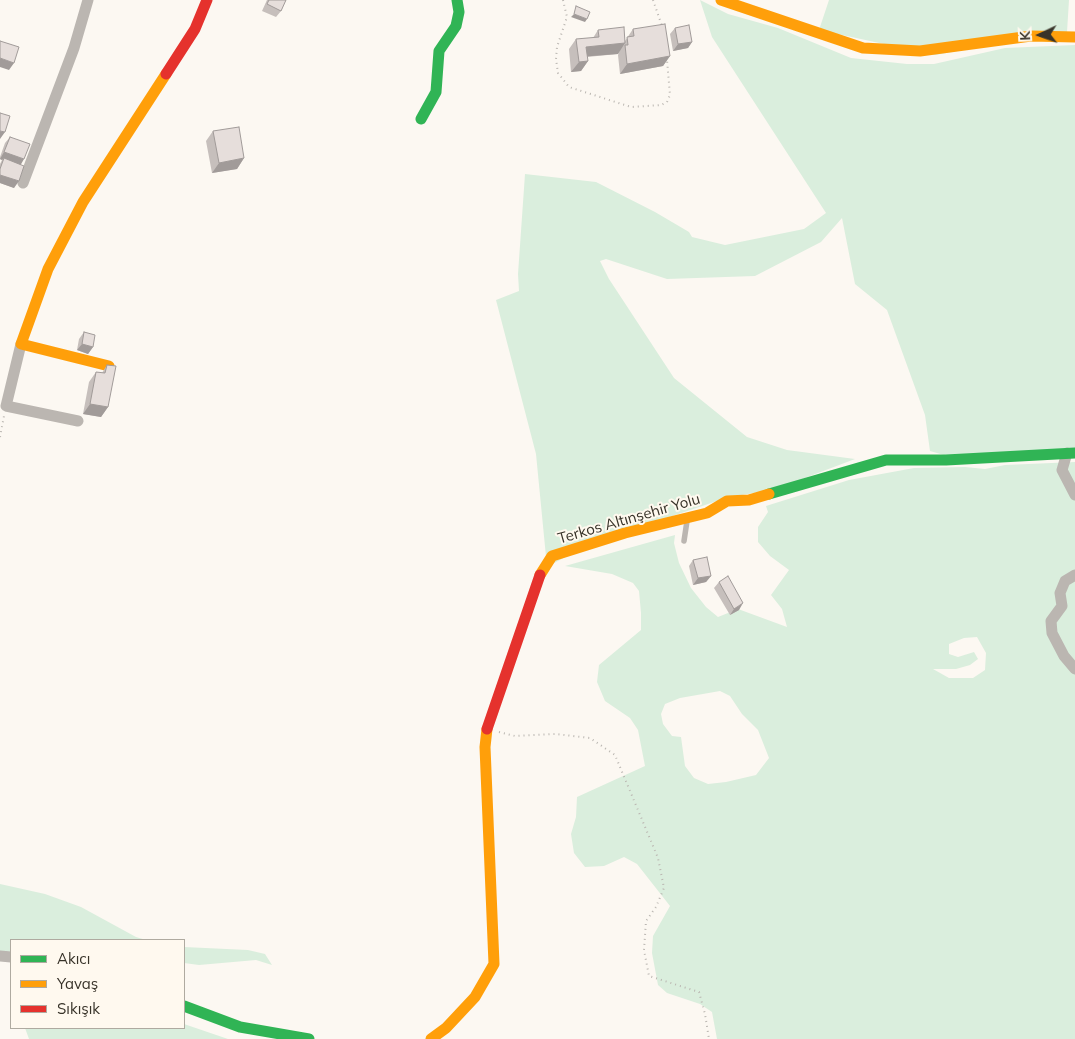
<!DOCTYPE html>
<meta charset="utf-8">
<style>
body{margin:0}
#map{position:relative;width:1075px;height:1039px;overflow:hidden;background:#fcf8f2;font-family:Mulish,sans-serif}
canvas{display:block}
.legend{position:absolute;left:10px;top:939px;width:175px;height:90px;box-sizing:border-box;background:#fff9ef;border:1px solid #afaaa0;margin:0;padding:6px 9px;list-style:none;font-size:15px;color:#383329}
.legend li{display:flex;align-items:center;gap:10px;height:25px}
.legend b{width:25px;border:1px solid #afaaa0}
.north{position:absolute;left:1015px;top:10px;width:50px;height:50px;-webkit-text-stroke:4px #fff9ef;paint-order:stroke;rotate:267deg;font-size:14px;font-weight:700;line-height:20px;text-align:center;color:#383329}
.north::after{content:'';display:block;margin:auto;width:18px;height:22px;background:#383329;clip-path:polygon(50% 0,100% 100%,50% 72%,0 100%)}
</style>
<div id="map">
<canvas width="1075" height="1039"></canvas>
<ul class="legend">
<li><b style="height:6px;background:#30b455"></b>Akıcı</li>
<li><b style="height:6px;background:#ff9f0a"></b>Yavaş</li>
<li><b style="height:6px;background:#e5322d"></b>Sıkışık</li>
</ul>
<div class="north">K</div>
</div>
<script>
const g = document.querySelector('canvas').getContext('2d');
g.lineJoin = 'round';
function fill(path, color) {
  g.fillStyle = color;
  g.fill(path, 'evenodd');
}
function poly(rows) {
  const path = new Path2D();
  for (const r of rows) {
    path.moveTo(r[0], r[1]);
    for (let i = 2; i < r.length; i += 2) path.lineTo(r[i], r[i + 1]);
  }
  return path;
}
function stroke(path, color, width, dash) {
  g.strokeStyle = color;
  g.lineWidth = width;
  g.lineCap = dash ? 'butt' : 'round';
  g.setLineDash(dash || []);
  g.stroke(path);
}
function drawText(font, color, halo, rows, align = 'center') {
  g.font = font + ' Mulish,sans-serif';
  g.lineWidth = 4;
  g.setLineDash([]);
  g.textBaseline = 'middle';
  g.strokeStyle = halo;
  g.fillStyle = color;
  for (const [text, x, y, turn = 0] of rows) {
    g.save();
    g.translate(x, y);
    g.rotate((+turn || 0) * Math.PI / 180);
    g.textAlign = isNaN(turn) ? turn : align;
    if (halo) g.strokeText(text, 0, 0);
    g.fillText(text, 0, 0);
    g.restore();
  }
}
fill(poly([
 [700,0,728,14,778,28,851,58,907,64,934,64,1005,48,1075,45,1075,451,951,457,930,451,925,415,887,310,855,284,842,218,821,242,755,276,667,279,606,259,600,261,609,279,674,378,747,437,787,450,855,459,773,490,729,497,589,544,547,567,536,454,496,300,519,291,518,274,525,174,596,182,655,212,689,232,692,237,725,245,804,229,826,213,712,37],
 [829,0,1069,0,1067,32,935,55,819,30],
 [1075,462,1075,1039,717,1039,712,1012,700,1004,667,993,658,985,652,953,653,936,670,906,637,864,624,857,604,866,585,867,574,853,571,834,576,817,577,797,645,766,638,730,630,718,605,701,597,682,599,665,641,630,641,613,639,591,633,583,612,574,565,566,675,535,674,543,679,563,691,588,706,607,718,617,738,609,787,627,782,609,771,595,789,570,770,556,758,542,758,527,768,512,766,506,849,480,914,468,965,467,985,469,1005,465],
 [977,637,986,653,985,670,973,678,949,678,933,669,956,669,970,665,978,659,974,652,958,657,949,654,949,644,964,638],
 [720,691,730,696,742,714,758,730,769,758,756,775,726,782,708,784,694,778,685,766,681,737,672,736,663,724,661,714,665,704,680,698],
 [0,884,45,894,81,907,136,937,146,940,11,940,11,952,0,951],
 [184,947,248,950,265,954,272,965,256,960,199,965,184,963],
 [184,1024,228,1039,29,1039,25,1028,184,1028]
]), '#daeedd');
stroke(poly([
 [563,0,567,17,557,47,556,59,558,73,569,87,631,107,661,105,667,102,670,95,667,60],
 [653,0,662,26],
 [0,437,4,416],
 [499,732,515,736,556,734,590,738,615,755,658,858,664,888,656,907,646,921,644,950,649,976,699,992,705,1014,709,1039]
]), '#bab6b1', 2, [1, 4]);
stroke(poly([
 [684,541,687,521]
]), '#bbb6b1', 5.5);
stroke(poly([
 [23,183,74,48,88,0],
 [21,344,6,406,78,421],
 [1067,453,1062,470,1075,495],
 [1075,575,1065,581,1060,593,1062,606,1051,621,1052,633,1064,656,1075,669],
 [0,956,11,957]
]), '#bbb6b1', 11);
stroke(poly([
 [421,119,436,92,439,51,456,26,459,12,457,0],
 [769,494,886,460,946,460,1075,453],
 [184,1006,240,1027,309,1039]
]), '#30b455', 11);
stroke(poly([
 [721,0,863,48,920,51,1031,36,1075,37],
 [109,366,21,344,48,269,83,202,166,74],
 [540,575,552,556,625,533,707,513,727,501,749,500,769,494],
 [431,1039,446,1028,475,997,494,964,485,747,487,729]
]), '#ff9f0a', 11);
stroke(poly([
 [166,74,195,29,207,0],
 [487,729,540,575]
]), '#e5322d', 11);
fill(poly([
 [267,0,286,0,281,11,276,17,262,11],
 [675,28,692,42,688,48,673,51,670,34],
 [633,29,670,56,663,66,620,74,618,55,620,50,618,54,587,57,588,61,581,71,571,72,569,49,576,39,593,38,598,30,625,41],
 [213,131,244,158,237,169,212,173,206,141],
 [10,137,21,164,14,188,0,183,0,164,2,160,0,159,0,157,5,143],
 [84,332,93,347,88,354,77,350,79,339],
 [107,365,108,407,101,417,83,414,89,382,96,372,102,373],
 [693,560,711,576,706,582,693,585,689,566],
 [719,582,739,610,730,615,714,588]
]), '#c6bfbc');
fill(poly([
 [574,14,587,19,585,22,571,17],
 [692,42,688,48,673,51,678,44],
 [625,43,618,54,579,57,586,47],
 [670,56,663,66,620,74,627,64],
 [0,58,14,63,9,70,0,67],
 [588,61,581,71,571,72,579,62],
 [0,131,5,132,0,139],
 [4,152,24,159,20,166,4,158,2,160,0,159],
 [244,158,237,169,212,173,219,163],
 [0,175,19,181,14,188,0,183],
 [82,344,93,347,88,354,77,350],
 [90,404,108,407,101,417,83,414],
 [711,576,706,582,693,585,698,578],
 [743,603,739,610,730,615,734,609]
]), '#a19b99');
const building = poly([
 [269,0,286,0,281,11,267,4,269,0],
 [576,6,590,12,587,19,574,14,576,6],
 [665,24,670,56,627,64,625,45,628,45,627,37,634,36,633,29,665,24],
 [689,25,692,42,678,44,675,28,689,25],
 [624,27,625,43,586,47,588,61,579,62,576,39,599,37,598,30,624,27],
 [0,41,19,47,14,63,0,58,0,41],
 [0,113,10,116,5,132,0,131,0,113],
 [239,127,244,158,219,163,213,131,239,127],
 [10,137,30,144,24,159,4,152,10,137],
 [4,158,24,166,19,181,0,175,0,169,4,158],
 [84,332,95,335,93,347,82,344,84,332],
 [107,365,116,366,108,407,90,404,96,372,105,373,107,365],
 [707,557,711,576,698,578,693,560,707,557],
 [728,576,743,603,734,609,719,582,728,576]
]);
fill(building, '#e6dedb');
stroke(building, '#a19b99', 1);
drawText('15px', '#383329', '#fff9ef', [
 ["Terkos Altınşehir Yolu",629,519,-16]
]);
</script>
